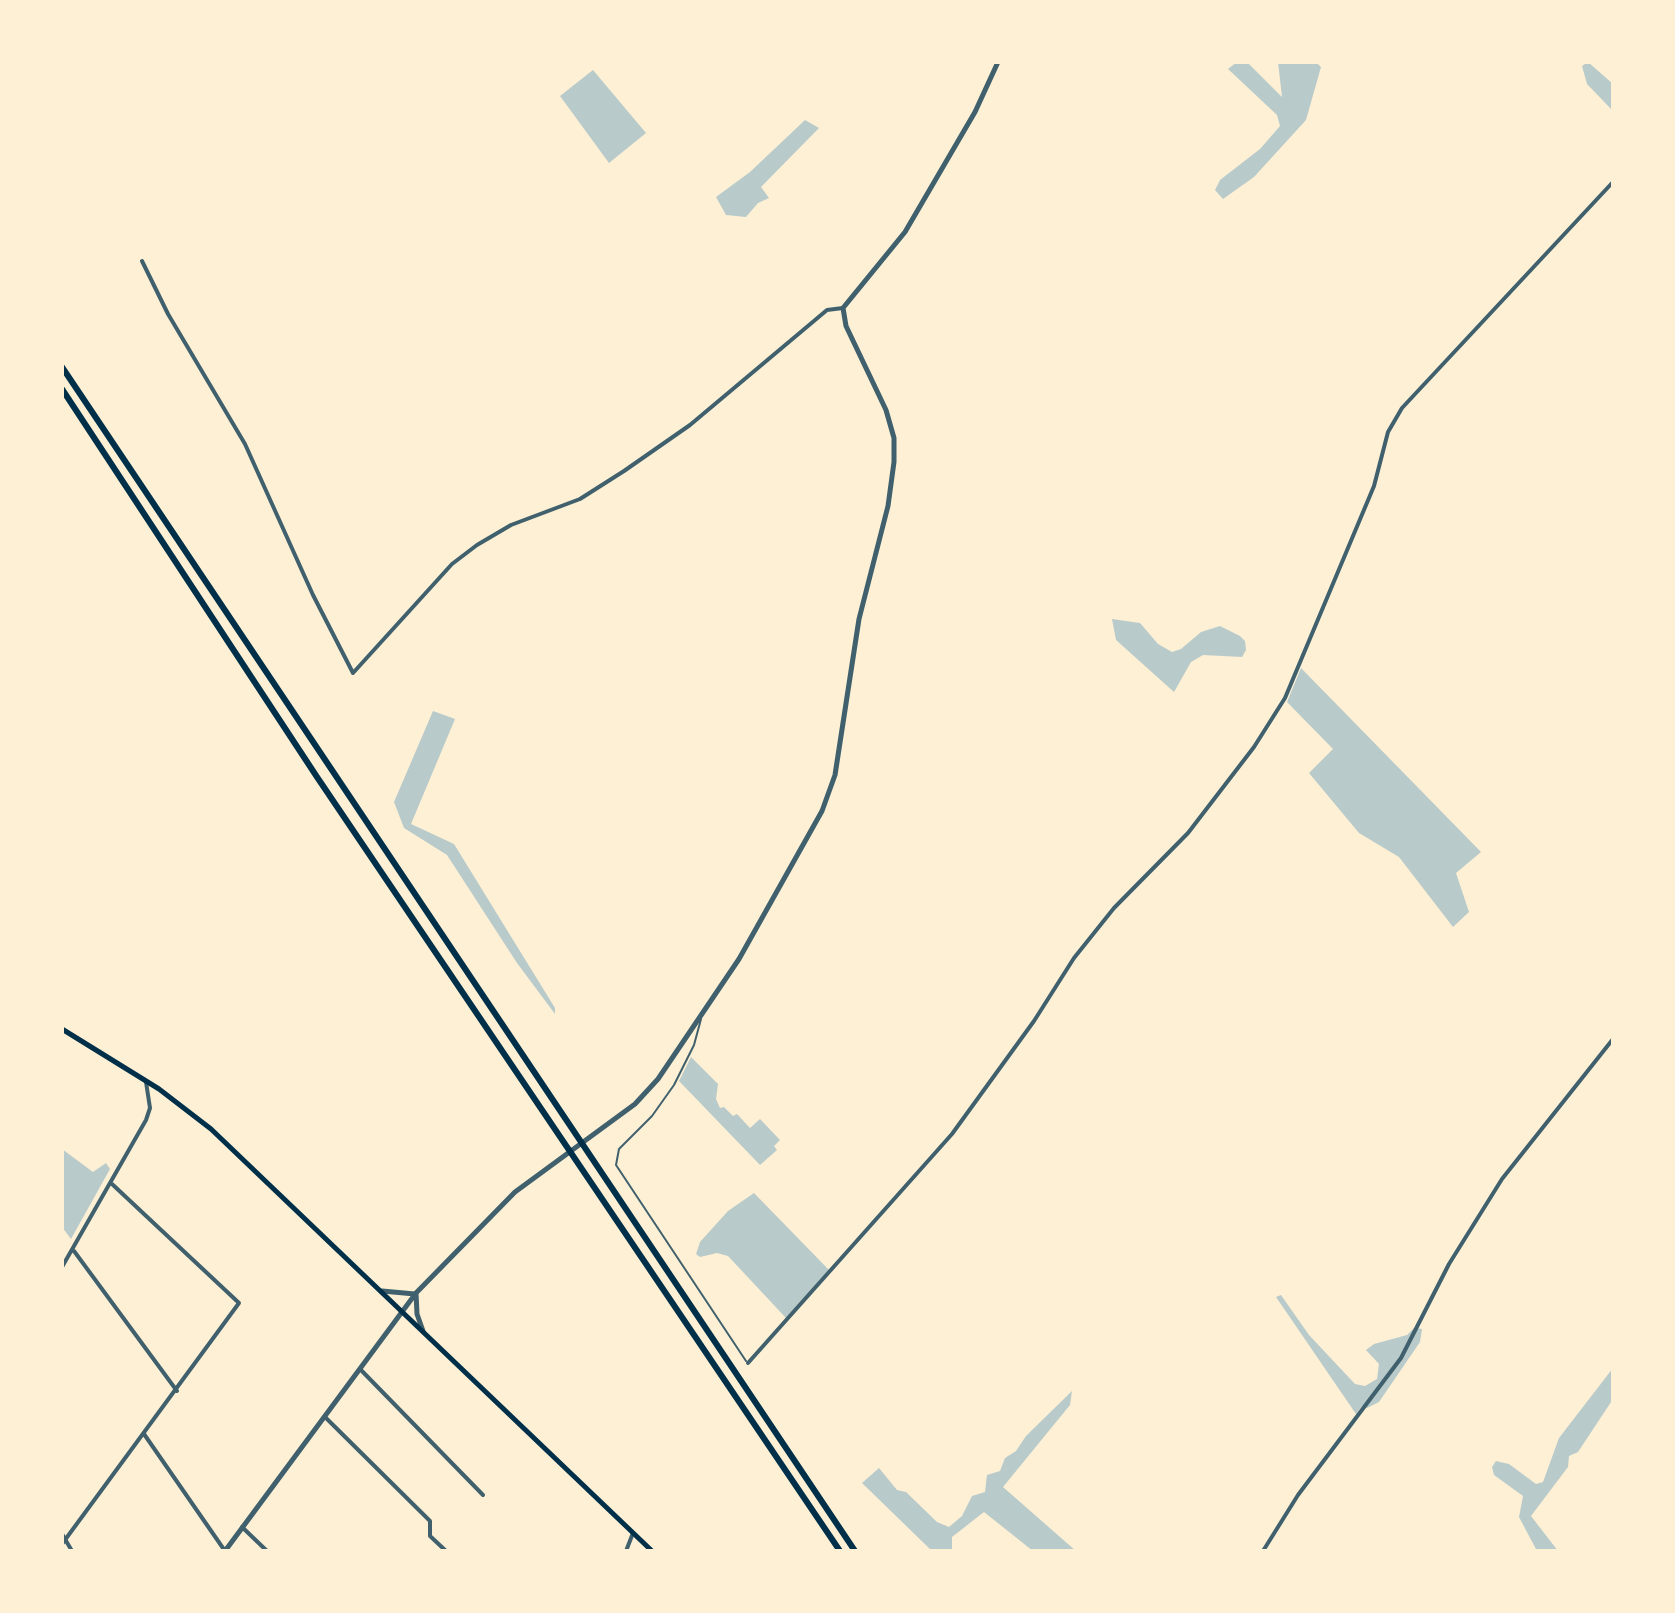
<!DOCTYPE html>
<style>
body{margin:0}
#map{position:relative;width:1675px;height:1613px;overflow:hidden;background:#fdf0d5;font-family:"PT Sans Narrow",sans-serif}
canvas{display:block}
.frame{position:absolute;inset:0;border:64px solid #fdf0d5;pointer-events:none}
</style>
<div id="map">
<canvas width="1675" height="1613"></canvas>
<div class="frame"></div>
</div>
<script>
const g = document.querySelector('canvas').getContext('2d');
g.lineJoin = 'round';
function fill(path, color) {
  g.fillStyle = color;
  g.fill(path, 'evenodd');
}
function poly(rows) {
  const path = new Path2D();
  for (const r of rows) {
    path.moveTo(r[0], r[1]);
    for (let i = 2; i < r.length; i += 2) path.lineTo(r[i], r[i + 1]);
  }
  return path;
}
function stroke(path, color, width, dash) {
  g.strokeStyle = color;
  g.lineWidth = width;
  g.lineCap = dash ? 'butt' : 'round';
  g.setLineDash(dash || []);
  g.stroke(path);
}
fill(poly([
 [1237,62,1247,62,1282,97,1278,62,1316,62,1321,67,1306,120,1254,177,1223,199,1215,190,1220,180,1260,149,1280,126,1277,115,1228,69],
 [1588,62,1613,84,1613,111,1587,84,1582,66],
 [593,70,646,133,609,163,560,96],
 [805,120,819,128,761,187,769,198,758,203,746,217,726,215,716,197,750,172],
 [1112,619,1140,623,1158,644,1172,652,1181,649,1201,632,1220,626,1240,636,1245,641,1246,650,1242,657,1203,655,1191,662,1174,692,1116,640],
 [1301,668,1481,852,1456,873,1469,912,1453,927,1399,857,1359,833,1309,773,1333,749,1287,702],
 [433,711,455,719,411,824,454,844,555,1008,555,1014,517,963,447,855,404,828,394,802],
 [691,1057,718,1084,716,1099,720,1108,724,1107,733,1116,737,1114,750,1128,760,1119,780,1140,774,1146,777,1150,760,1165,679,1081],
 [62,1149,93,1172,106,1163,110,1169,71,1239,62,1227],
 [754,1193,829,1270,786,1318,728,1256,717,1253,700,1257,696,1254,700,1242,728,1211],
 [1281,1295,1309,1335,1355,1384,1365,1386,1377,1379,1379,1364,1366,1350,1374,1344,1407,1335,1414,1328,1422,1329,1420,1342,1379,1402,1367,1408,1362,1406,1356,1414,1276,1297],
 [1613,1368,1613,1399,1578,1452,1569,1456,1568,1467,1531,1516,1558,1551,1537,1551,1519,1517,1523,1496,1494,1475,1492,1467,1496,1461,1509,1464,1536,1484,1543,1482,1559,1438],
 [1072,1391,1070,1405,1003,1487,1076,1551,1033,1551,984,1512,952,1537,952,1551,932,1551,862,1483,879,1468,897,1490,906,1492,937,1522,949,1527,962,1516,972,1496,985,1492,987,1475,1000,1471,1005,1458,1016,1451,1026,1436]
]), '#b9caca');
stroke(poly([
 [701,1019,694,1045,674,1085,652,1116,619,1149,616,1165,746,1361]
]), '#3f606c', 2);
stroke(poly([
 [142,261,168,314,245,444,313,595,353,673,452,564,477,545,511,525,580,499,624,471,690,425,827,310,843,308],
 [74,1251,177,1391],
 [62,1267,146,1120,150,1108,146,1082],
 [748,1363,952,1134,1034,1021,1074,958,1114,908,1188,833,1254,747,1285,698,1374,486,1388,432,1402,408,1613,182],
 [360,1369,483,1495],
 [325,1417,430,1521,430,1536,446,1551],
 [144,1434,225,1551],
 [242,1527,267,1551],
 [62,1534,72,1551],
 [62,1544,239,1303,112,1184],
 [626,1551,633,1533],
 [1263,1551,1298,1495,1401,1358,1449,1264,1502,1179,1613,1039]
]), '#3f606c', 4);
stroke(poly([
 [382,1291,415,1294],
 [416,1293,417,1314,423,1331],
 [225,1551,416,1293,515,1192,635,1104,658,1079,739,959,822,811,835,775,859,619,888,506,894,462,894,438,886,410,846,326,843,308,905,232,975,112,998,62]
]), '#3f606c', 5);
stroke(poly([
 [62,1029,159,1089,211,1129,652,1551]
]), '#003049', 5);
stroke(poly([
 [62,367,855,1551],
 [62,389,317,777,840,1551]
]), '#003049', 6);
</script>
